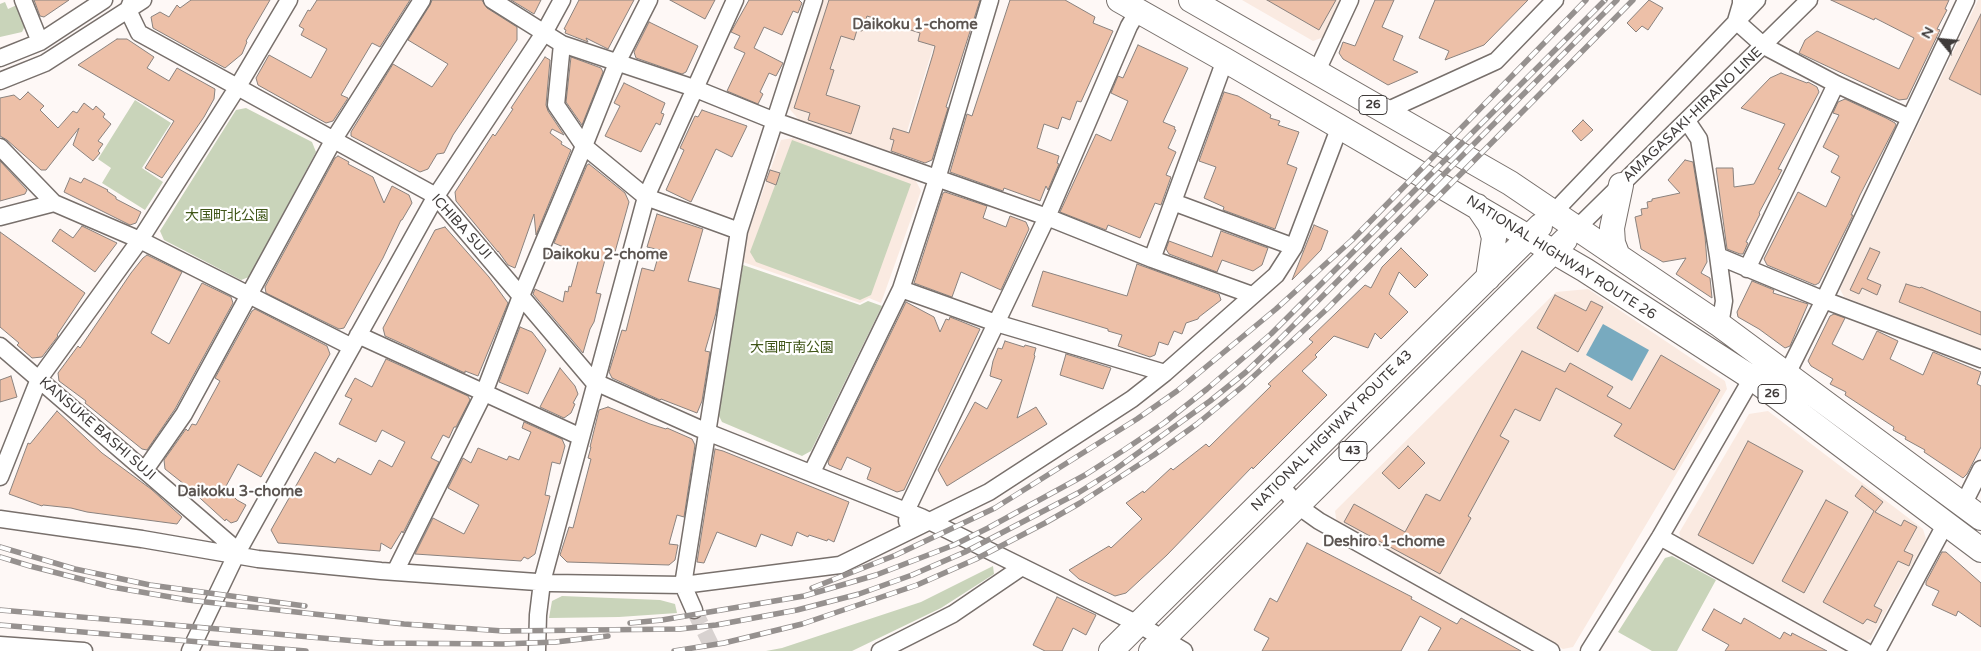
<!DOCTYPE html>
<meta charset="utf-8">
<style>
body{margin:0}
#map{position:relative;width:1981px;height:651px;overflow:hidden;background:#fef8f6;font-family:"Varela Round",sans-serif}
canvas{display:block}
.north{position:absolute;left:1916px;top:15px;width:50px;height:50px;-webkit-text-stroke:4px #fff;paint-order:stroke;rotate:298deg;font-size:14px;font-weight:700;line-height:20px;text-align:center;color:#3f3b3a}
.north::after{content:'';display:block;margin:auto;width:18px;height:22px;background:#3f3b3a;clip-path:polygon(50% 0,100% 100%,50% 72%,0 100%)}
</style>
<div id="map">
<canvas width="1981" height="651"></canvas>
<div class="north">N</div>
</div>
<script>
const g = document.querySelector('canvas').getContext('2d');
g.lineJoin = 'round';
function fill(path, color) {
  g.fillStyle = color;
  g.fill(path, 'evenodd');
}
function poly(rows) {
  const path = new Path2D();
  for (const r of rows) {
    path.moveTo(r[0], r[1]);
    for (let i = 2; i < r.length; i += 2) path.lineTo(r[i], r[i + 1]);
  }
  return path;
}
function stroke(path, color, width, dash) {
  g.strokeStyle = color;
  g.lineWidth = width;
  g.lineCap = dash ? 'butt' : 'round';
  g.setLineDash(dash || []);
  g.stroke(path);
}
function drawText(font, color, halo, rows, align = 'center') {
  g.font = font + ' "Varela Round","Noto Sans JP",sans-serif';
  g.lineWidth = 4.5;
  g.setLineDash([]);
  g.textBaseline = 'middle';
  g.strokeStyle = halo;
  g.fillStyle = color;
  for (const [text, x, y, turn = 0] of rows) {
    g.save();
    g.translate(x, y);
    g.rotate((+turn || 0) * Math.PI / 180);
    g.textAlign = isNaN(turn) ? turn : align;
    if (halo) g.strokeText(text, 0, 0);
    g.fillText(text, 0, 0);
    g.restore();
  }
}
fill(poly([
 [820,0,948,0,899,157,800,121,787,106],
 [1242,0,1340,0,1324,37,1313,41],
 [1978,0,1981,0,1981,349,1844,297,1840,289],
 [793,138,916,181,921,191,881,303,869,298,860,303,743,262,748,233,781,140],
 [1588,289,1725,381,1727,389,1573,647,1563,649,1337,525,1335,511,1556,292],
 [1768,411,1923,529,1926,539,1871,639,1863,642,1682,541,1679,533,1749,414]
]), '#faeae1');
fill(poly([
 [5,2,8,9,19,4,26,24,22,32,0,37,0,4],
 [135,100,171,123,142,168,163,182,145,210,102,183,111,168,98,159],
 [246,108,312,142,316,152,249,277,241,280,164,240,160,231,236,110],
 [792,140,911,184,871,295,860,300,756,262,750,252],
 [743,265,860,305,868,301,882,306,811,451,802,456,722,422,718,414,723,371],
 [1672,556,1716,580,1677,651,1652,651,1618,632,1665,558],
 [993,566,994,574,941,608,852,651,766,651,782,648,921,602],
 [562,596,660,600,675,604,677,613,619,617,549,618,552,601]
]), '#c9d4ba');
fill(poly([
 [1603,324,1649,350,1632,381,1586,355]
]), '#78aabf');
const building = poly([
 [34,0,69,0,44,17,40,16,34,0],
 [191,0,270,0,246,41,247,42,242,54,225,68,153,28,151,17,160,12,169,17,177,5,180,8,191,0],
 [317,0,410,0,380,47,372,43,341,95,348,98,333,121,326,123,258,85,256,78,269,55,311,78,327,49,301,35,304,29,299,26,308,10,310,11,317,0],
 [432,0,482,0,487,8,517,27,517,40,453,135,444,153,437,154,428,169,420,172,351,136,351,132,393,64,432,87,448,64,408,40,430,5,432,0],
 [511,0,541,0,534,14,511,0],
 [579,0,634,0,608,49,586,38,588,42,565,33,566,30,564,29,579,0],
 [670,0,715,0,705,19,670,0],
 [749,0,799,0,802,3,798,13,793,11,782,35,764,27,754,48,783,63,776,76,769,73,760,92,763,94,758,104,727,91,745,53,734,48,740,36,731,32,749,0],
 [829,0,980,0,946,107,948,108,932,160,925,163,891,151,894,140,890,139,893,128,909,133,933,54,935,46,918,41,920,33,867,16,862,31,857,30,854,40,841,36,830,69,834,70,826,95,860,106,851,134,808,120,810,113,794,108,829,0],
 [1010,0,1065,0,1095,17,1093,23,1113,31,1081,102,1077,101,1070,120,1062,117,1058,129,1044,124,1037,148,1059,156,1057,163,1059,164,1048,190,1046,186,1040,201,1004,188,1003,191,950,172,967,114,972,116,1010,0],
 [1267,0,1336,0,1319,30,1267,0],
 [1375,0,1394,0,1382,27,1403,36,1393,60,1418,72,1388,85,1343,59,1339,53,1343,42,1355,46,1375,0],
 [1435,0,1528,0,1484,45,1445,60,1449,51,1419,38,1435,0],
 [1649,0,1663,8,1648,30,1642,26,1636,32,1627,23,1649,0],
 [1831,0,1949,0,1945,9,1947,10,1937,29,1940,30,1907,99,1899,100,1799,53,1805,40,1817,31,1899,69,1914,38,1875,18,1874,20,1831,0],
 [1981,14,1981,95,1949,79,1981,14],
 [649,22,698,46,686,72,682,74,636,58,634,52,649,22],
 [117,39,127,39,154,57,147,68,169,81,177,68,215,89,214,99,204,117,162,178,145,168,174,121,78,65,117,39],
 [1138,45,1188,68,1163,122,1175,127,1174,129,1176,130,1168,148,1176,152,1166,175,1171,177,1161,205,1155,203,1140,238,1108,225,1106,230,1060,212,1096,134,1111,141,1128,101,1111,93,1118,76,1123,78,1138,45],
 [545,57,550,60,546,105,548,111,564,135,552,129,550,133,562,142,561,144,571,150,536,235,534,214,515,268,508,265,498,251,498,252,456,201,455,192,493,134,495,136,513,109,511,108,545,57],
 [571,57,601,68,603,72,582,125,566,102,571,57],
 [1781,73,1807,83,1808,82,1817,87,1819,92,1778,169,1782,170,1759,213,1760,214,1746,242,1748,243,1743,254,1740,254,1727,249,1716,168,1733,168,1734,187,1754,184,1785,124,1741,108,1770,78,1781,73],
 [624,83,665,103,661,113,664,114,660,125,656,123,641,152,605,136,620,106,614,103,624,83],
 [28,92,44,106,40,110,58,128,73,111,77,113,84,103,93,110,96,106,105,114,103,117,111,124,98,141,103,144,98,151,100,153,93,161,73,145,79,128,46,170,41,170,7,140,0,136,0,98,14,95,20,100,28,92],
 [1224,92,1238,96,1271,115,1270,118,1280,121,1278,125,1299,132,1287,164,1297,168,1275,229,1223,210,1224,207,1204,198,1216,167,1199,161,1224,92],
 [1845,99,1886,118,1895,123,1896,125,1860,195,1851,215,1853,215,1819,283,1815,285,1767,265,1764,259,1798,192,1826,207,1840,177,1831,172,1839,156,1823,147,1839,115,1833,113,1838,102,1845,99],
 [702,110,747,126,732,157,716,149,691,202,666,190,684,150,680,148,695,116,698,117,702,110],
 [1583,120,1593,130,1581,141,1572,131,1583,120],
 [338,156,349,162,348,164,373,177,384,203,392,186,409,195,412,203,402,220,401,220,383,258,344,328,339,329,266,293,265,287,335,158,338,156],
 [1685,160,1693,162,1705,236,1707,262,1701,273,1710,278,1712,298,1676,274,1686,258,1663,262,1641,249,1635,217,1642,215,1641,209,1648,208,1647,202,1652,201,1652,199,1680,193,1668,180,1685,160],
 [0,161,27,190,25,194,0,201,0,161],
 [589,164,625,193,629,202,613,259,606,256,596,293,601,294,594,322,590,329,583,353,533,294,535,289,563,302,565,291,568,292,569,286,571,287,580,254,554,243,587,165,589,164],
 [770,170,780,173,776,185,766,181,770,170],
 [70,178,81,183,84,178,108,190,107,191,116,197,116,199,141,212,136,223,130,225,64,192,70,178],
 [945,192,987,206,983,218,1006,227,1010,216,1026,222,1029,229,1001,290,961,272,952,297,914,283,943,193,945,192],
 [657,214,703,229,688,281,720,289,716,313,705,351,710,352,702,401,697,413,661,399,660,400,612,378,609,372,622,330,626,331,642,268,654,271,660,250,647,247,657,214],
 [1314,225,1328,231,1321,250,1292,280,1314,225],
 [82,226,117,243,95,272,52,241,60,229,73,238,82,226],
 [445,227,489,277,508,303,478,376,465,371,465,373,394,340,385,336,383,328,435,230,445,227],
 [1221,231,1268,248,1262,265,1253,271,1222,260,1217,272,1169,254,1166,249,1169,241,1212,257,1221,231],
 [0,232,85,293,57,335,58,336,42,357,32,358,17,345,19,343,0,327,0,232],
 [1401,248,1428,275,1415,288,1399,272,1389,294,1408,312,1381,339,1375,333,1368,348,1334,336,1315,355,1317,357,1302,371,1327,395,1253,469,1252,467,1167,555,1126,593,1115,596,1079,579,1069,570,1109,546,1111,548,1142,519,1126,503,1143,491,1144,493,1171,468,1173,470,1206,444,1209,447,1271,386,1268,384,1313,342,1309,339,1365,285,1371,288,1382,267,1401,248],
 [1870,248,1880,252,1867,279,1881,285,1877,295,1862,288,1859,294,1850,290,1870,248],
 [147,255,182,272,151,333,169,344,202,283,231,297,233,303,175,409,147,450,142,449,85,403,86,401,59,381,58,373,78,346,80,348,131,273,143,258,147,255],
 [1137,264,1219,294,1221,300,1199,317,1198,319,1186,323,1182,334,1174,331,1168,345,1159,342,1155,355,1150,357,1118,346,1122,335,1108,331,1108,329,1032,306,1043,271,1127,296,1137,264],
 [1752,281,1774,290,1773,293,1808,304,1790,346,1785,348,1759,329,1738,317,1737,312,1752,281],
 [1906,284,1920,288,1921,287,1981,312,1981,335,1899,302,1906,284],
 [1555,295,1586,311,1591,301,1603,307,1578,352,1537,328,1555,295],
 [906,302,934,317,940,332,946,319,949,320,950,317,980,329,904,490,897,492,867,479,871,468,847,457,841,470,829,465,828,462,906,302],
 [255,309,327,346,330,354,261,477,238,464,225,488,237,500,246,505,237,521,231,523,226,519,225,521,189,488,165,469,164,460,186,429,188,431,192,424,196,425,220,381,215,378,252,311,255,309],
 [1834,314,1845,318,1832,344,1863,360,1877,331,1898,341,1890,359,1923,375,1933,352,1981,372,1977,384,1981,386,1981,447,1967,474,1963,478,1924,452,1925,450,1905,439,1906,437,1893,430,1894,427,1845,395,1846,392,1830,384,1833,379,1811,366,1808,361,1830,316,1834,314],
 [520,327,532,332,546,350,528,394,499,382,520,327],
 [1005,341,1024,347,1025,345,1036,348,1034,355,1035,356,1017,418,1036,407,1047,424,947,486,938,470,975,402,987,409,1002,380,990,376,993,361,998,348,1002,349,1005,341],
 [1522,351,1565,372,1570,363,1613,387,1607,396,1630,409,1661,355,1720,390,1674,470,1614,436,1622,424,1556,388,1540,421,1515,409,1500,436,1509,441,1468,516,1471,518,1440,574,1344,522,1354,504,1405,532,1426,494,1440,501,1522,351],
 [1066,354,1111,368,1103,389,1060,375,1066,354],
 [386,359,468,396,470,400,456,427,454,427,449,438,443,435,431,458,439,462,403,533,402,531,391,549,381,543,380,551,278,543,271,530,315,452,335,463,338,458,371,475,379,460,392,467,405,442,382,430,376,442,339,424,352,399,345,396,355,378,372,387,386,359],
 [560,368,575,386,578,394,573,403,575,404,571,413,564,418,540,407,560,368],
 [11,376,17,397,0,402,0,380,11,376],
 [608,407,650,424,666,429,667,428,692,439,695,445,684,517,677,515,669,544,678,545,675,560,669,565,567,562,560,555,569,527,573,528,591,459,588,458,591,447,590,447,599,410,608,407],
 [57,411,102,453,151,489,182,517,177,524,87,512,71,508,43,505,42,506,9,494,28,443,30,444,57,411],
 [524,422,562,439,565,446,560,464,552,462,545,495,550,496,535,554,528,559,524,557,521,561,415,554,433,518,464,534,479,505,448,488,463,458,471,463,478,448,507,460,509,456,519,460,531,432,522,428,524,422],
 [1748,441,1803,471,1753,564,1698,535,1748,441],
 [1408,446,1425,463,1399,489,1382,473,1408,446],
 [715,449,723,451,849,502,834,542,828,539,827,541,809,535,808,537,797,532,792,546,761,534,756,547,717,532,704,563,697,562,715,449],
 [1862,486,1883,502,1875,512,1901,526,1904,520,1917,527,1904,551,1913,555,1909,566,1898,561,1874,606,1882,610,1876,623,1867,619,1863,624,1823,602,1874,511,1855,496,1862,486],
 [1826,500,1848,512,1804,593,1782,581,1826,500],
 [1307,543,1412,597,1411,599,1457,624,1461,618,1521,651,1428,651,1441,628,1420,616,1401,651,1262,651,1269,638,1254,630,1270,598,1277,602,1307,543],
 [1942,552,1946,552,1981,583,1981,627,1958,611,1956,616,1932,605,1939,591,1926,585,1926,582,1942,552],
 [1057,597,1096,615,1086,635,1073,628,1062,651,1045,651,1033,645,1057,597],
 [1714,609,1741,624,1744,618,1780,639,1784,632,1791,636,1792,633,1827,651,1725,651,1729,645,1702,630,1714,609]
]);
fill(building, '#edc0a8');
stroke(building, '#8a827e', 1);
stroke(poly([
 [694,610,714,651]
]), '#d8d2d0', 16, [16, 8]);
const minor = poly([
 [23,0,40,42],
 [132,0,128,10,139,33,436,196,593,381,707,432,921,517,1138,624,1184,651],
 [492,0,562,44,691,87,775,121,1047,217,1152,259,1252,295],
 [1741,0,1741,4,1736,21,1764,46,1836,84,1910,118],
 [562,44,556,105,584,146,646,197,739,231],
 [0,58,40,42,104,0],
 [1316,73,1350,0],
 [0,81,45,63,143,0],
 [1384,112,1496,61,1555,0],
 [1687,121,1699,139,1718,256,1724,301,1720,325],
 [0,147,54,203,140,240,352,347],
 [1173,202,1294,247],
 [1553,213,1757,0],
 [0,217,54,203],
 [1577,228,1809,0],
 [1718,256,1824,300,1981,359],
 [1152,259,1225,60],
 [1747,269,1836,84],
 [901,289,996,323,1165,373],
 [358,335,581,437],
 [0,346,238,551],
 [1787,374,1824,300,1966,0],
 [145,470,184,414,334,139,422,0],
 [812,472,901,289,937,179,990,0],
 [0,477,39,379,140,240,237,88,289,0],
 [1279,483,1298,506,1319,521,1551,651],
 [1963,505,1981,469],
 [0,519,142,539,258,559,381,571,551,583,683,585,840,565,989,492,1132,399,1165,373,1276,275,1294,247,1340,126],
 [907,521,909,505,1047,217,1129,26,1138,11],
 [1660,537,1865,651],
 [395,572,484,393,521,296,584,146,617,63,649,0],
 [694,610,683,585,739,231,814,0],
 [0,645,84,651],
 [190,651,238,551,436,196,544,33,562,0],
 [537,651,538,615,542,582,646,197,735,0],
 [880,651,953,614,1022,567],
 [1589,651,1660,537,1752,378],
 [1877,651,1946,523]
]);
const highway = poly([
 [1119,0,1225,60,1585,270,1752,378,1981,550],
 [1191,0,1510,183,1720,325,1981,518],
 [1477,206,1490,225,1494,238,1488,278],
 [1618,256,1613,243,1612,228,1621,185],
 [1111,651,1540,226],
 [1151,651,1565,240]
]);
stroke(minor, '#78706c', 19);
stroke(highway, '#78706c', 26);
stroke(minor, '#fff', 16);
stroke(highway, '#fff', 24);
const rail = poly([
 [0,547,75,569,150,585,305,606],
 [0,557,30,566,112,587,188,600,404,624,503,631,680,629,716,625,797,610,859,594,912,575,965,552,1078,493,1113,471,1210,401,1246,372,1278,341,1617,0],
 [812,588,896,555,995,508,1137,419,1177,391,1276,309,1352,240,1586,0],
 [0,610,379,643,503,644,556,642,608,636],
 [630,623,662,620,804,596,876,575,954,545,988,528,1085,475,1124,450,1164,423,1207,389,1271,334,1605,0],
 [0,625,306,651],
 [674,651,724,643,802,624,917,585,976,559,1045,523,1080,503,1154,455,1197,424,1242,387,1328,308,1633,0]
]);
stroke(rail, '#96918f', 5.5);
stroke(rail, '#fff', 4, [11]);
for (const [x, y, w] of [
 [1373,105,28],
 [1772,394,28],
 [1353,451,28]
]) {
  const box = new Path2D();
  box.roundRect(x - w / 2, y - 9.5, w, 19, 4);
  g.fillStyle = '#fff';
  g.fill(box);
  stroke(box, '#3f3b3a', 1);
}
drawText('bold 12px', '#3f3b3a', null, [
 ["26",1373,105],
 ["26",1772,394],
 ["43",1353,451]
]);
drawText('14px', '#3f3b3a', '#fff', [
 ["AMAGASAKI-HIRANO LINE",1693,115,-44],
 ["ICHIBA SUJI",461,227,48],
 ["NATIONAL HIGHWAY ROUTE 26",1561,258,32],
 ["KANSUKE BASHI SUJI",97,429,41],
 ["NATIONAL HIGHWAY ROUTE 43",1332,431,-45]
]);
drawText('14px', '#405618', '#fff', [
 ["大国町北公園",227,216],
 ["大国町南公園",792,348]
]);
drawText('bold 15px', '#5c5551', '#fff', [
 ["Daikoku 1-chome",915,25],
 ["Daikoku 2-chome",605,255],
 ["Daikoku 3-chome",240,492],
 ["Deshiro 1-chome",1384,542]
]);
</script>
